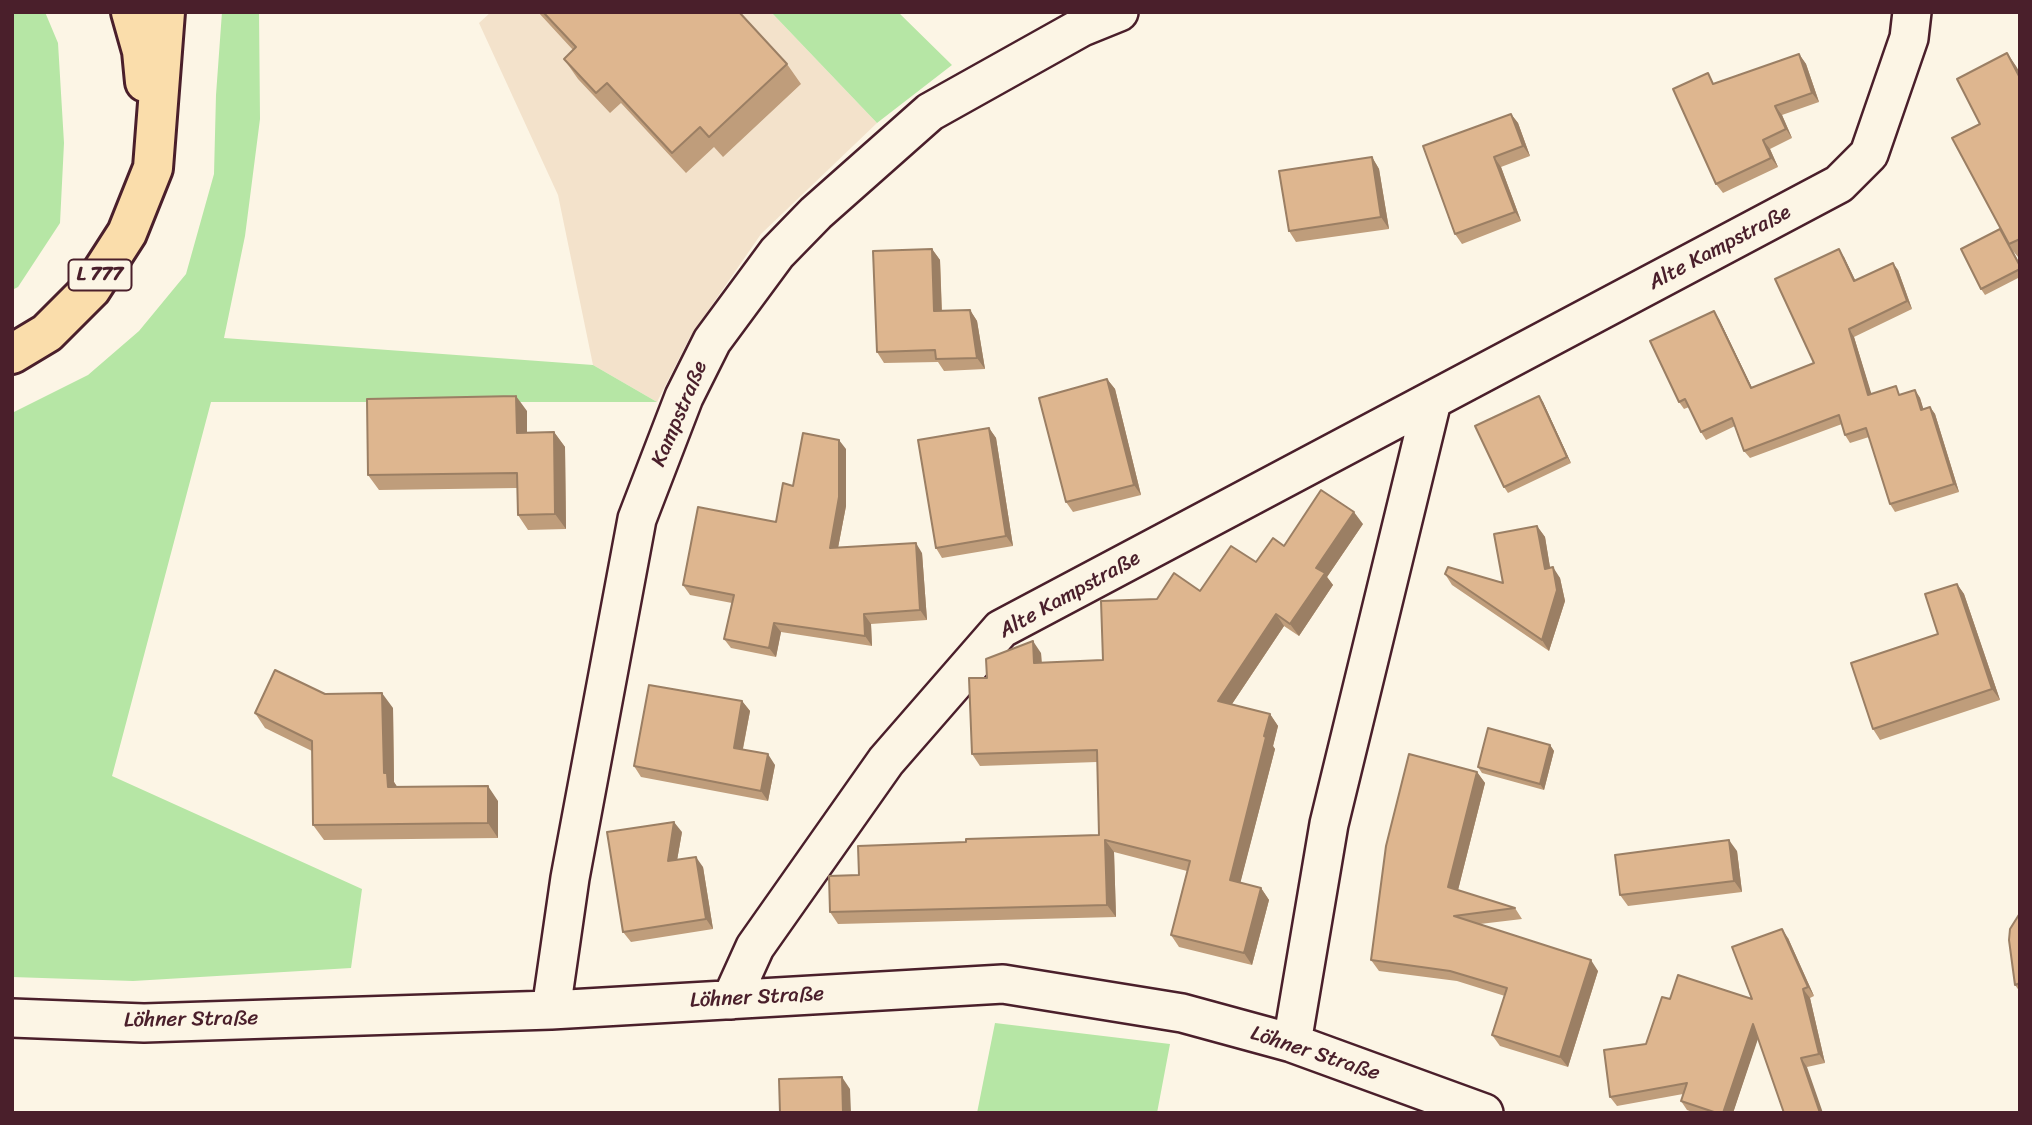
<!DOCTYPE html>
<meta charset="utf-8">
<style>
body{margin:0}
#map{position:relative;width:2032px;height:1125px;overflow:hidden;background:#fcf5e5;font-family:Sriracha,sans-serif}
canvas{display:block}
.frame{position:absolute;inset:0;border:14px solid #4a1f2b;pointer-events:none}
</style>
<div id="map">
<canvas width="2032" height="1125"></canvas>
<div class="frame"></div>
</div>
<script>
const g = document.querySelector('canvas').getContext('2d');
g.lineJoin = 'round';
function fill(path, color) {
  g.fillStyle = color;
  g.fill(path, 'evenodd');
}
function poly(rows) {
  const path = new Path2D();
  for (const r of rows) {
    path.moveTo(r[0], r[1]);
    for (let i = 2; i < r.length; i += 2) path.lineTo(r[i], r[i + 1]);
  }
  return path;
}
function stroke(path, color, width, dash) {
  g.strokeStyle = color;
  g.lineWidth = width;
  g.lineCap = dash ? 'butt' : 'round';
  g.setLineDash(dash || []);
  g.stroke(path);
}
function drawText(font, color, halo, rows, align = 'center') {
  g.font = font + ' Sriracha,sans-serif';
  g.lineWidth = 6;
  g.setLineDash([]);
  g.textBaseline = 'middle';
  g.strokeStyle = halo;
  g.fillStyle = color;
  for (const [text, x, y, turn = 0] of rows) {
    g.save();
    g.translate(x, y);
    g.rotate((+turn || 0) * Math.PI / 180);
    g.textAlign = isNaN(turn) ? turn : align;
    if (halo) g.strokeText(text, 0, 0);
    g.fillText(text, 0, 0);
    g.restore();
  }
}
fill(poly([
 [491,12,771,12,877,123,761,234,690,337,657,402,593,365,558,195,479,23]
]), '#f3e2cb');
fill(poly([
 [12,12,45,12,58,43,64,143,60,223,18,287,12,290],
 [222,12,259,12,260,119,245,236,224,338,593,365,657,402,211,402,112,776,362,889,351,968,133,981,12,977,12,413,88,375,139,331,186,274,214,174,216,95],
 [771,12,898,12,952,65,877,123],
 [995,1023,1170,1044,1157,1113,977,1113]
]), '#b6e6a5');
const minor = poly([
 [731,1000,755,947,886,761,1001,629,1839,184,1869,154,1909,38,1912,12],
 [551,1010,570,878,637,519,684,397,712,341,777,253,816,213,930,112,1082,27,1119,12],
 [12,1018,144,1023,551,1010,1003,984,1182,1013,1292,1043,1484,1113],
 [1292,1043,1329,824,1432,401]
]);
const trunk = poly([
 [131,12,142,51,145,82],
 [12,354,47,333,91,289,127,233,153,168,165,12]
]);
stroke(minor, '#4a1f2b', 42);
stroke(trunk, '#4a1f2b', 44);
stroke(minor, '#fcf5e5', 37);
stroke(trunk, '#faddab', 38);
fill(poly([
 [538,12,739,12,787,64,801,84,723,157,714,147,686,173,621,103,610,113,578,79,564,59,573,50],
 [2007,53,2020,73,2020,256,2018,257,2013,251,2020,264,2020,277,1985,295,1981,289,2000,229,1980,124],
 [1799,54,1806,64,1819,102,1782,115,1792,138,1770,149,1778,167,1723,193,1716,184,1715,83],
 [1511,114,1518,123,1530,156,1501,167,1521,221,1462,244,1455,234],
 [1372,157,1379,169,1389,229,1296,242,1289,231],
 [932,249,940,260,942,311,970,310,977,321,985,369,944,371,938,362,884,363,877,352],
 [1844,257,1855,280,1898,270,1912,309,1854,337,1871,394,1901,394,1915,390,1920,398,1923,409,1930,407,1935,414,1959,492,1895,512,1890,504,1869,437,1850,443,1845,435,1842,424,1750,458,1744,451,1735,426,1706,440,1701,432,1689,407,1684,409,1679,402,1719,319,1752,388,1814,363],
 [1107,379,1115,389,1141,495,1073,512,1066,502],
 [1539,396,1543,402,1571,463,1508,493,1504,487],
 [527,411,527,432,554,432,565,447,566,529,528,530,518,515,517,488,379,490,368,475],
 [989,428,996,438,1013,546,942,558,936,548],
 [846,449,846,506,838,548,922,553,927,620,871,624,872,646,781,632,776,657,731,648,724,639,732,603,690,595,683,585,776,522,793,486],
 [1363,524,1327,577,1333,585,1299,636,1284,626,1232,704,1270,714,1278,726,1273,746,1275,749,1240,883,1261,888,1269,900,1252,965,1179,947,1171,935,1187,871,1114,852,1116,917,838,924,830,912,859,875,966,842,1099,835,1097,762,980,766,972,754,987,678,1041,653,1042,663,1103,660,1157,599,1200,591,1256,562,1284,546],
 [1537,526,1545,537,1550,568,1560,578,1565,601,1549,651,1452,585,1445,574,1503,583],
 [1957,584,1964,594,2000,700,1880,740,1873,729,1938,634],
 [325,694,393,708,394,782,397,787,498,801,498,838,324,840,313,825,312,751,265,728,255,713],
 [742,701,750,711,743,749,775,765,768,801,641,777,634,766],
 [1550,745,1554,751,1544,790,1482,773,1478,767],
 [1477,772,1485,783,1458,890,1515,908,1522,919,1480,924,1598,971,1568,1067,1500,1046,1492,1035,1505,996,1457,981,1379,971,1371,960],
 [682,832,677,860,703,867,713,929,631,942,623,932],
 [1737,851,1742,892,1628,906,1620,895],
 [2020,913,2020,992,2015,985],
 [1788,938,1814,996,1810,998,1825,1063,1807,1067,1758,1037,1733,1113,1695,1113,1687,1110,1681,1101,1683,1094,1617,1106,1610,1097,1646,1044,1670,999,1752,999]
]), '#bf9d7b');
fill(poly([
 [2007,53,2016,66,2020,73,2020,78],
 [1799,54,1806,64,1819,102,1812,93],
 [1775,106,1782,115,1792,138,1786,129],
 [1511,114,1518,123,1530,156,1523,146],
 [1763,140,1770,149,1778,167,1771,158],
 [1372,157,1379,169,1389,229,1381,217],
 [1494,157,1501,167,1521,221,1515,212],
 [932,249,940,260,942,322,934,311],
 [1839,249,1844,257,1859,288,1854,281],
 [1893,263,1898,270,1912,309,1907,301],
 [970,310,977,321,985,369,977,358],
 [1714,311,1719,319,1756,396,1751,388],
 [1849,329,1854,337,1874,402,1868,395],
 [1107,379,1115,389,1141,495,1134,485],
 [1915,390,1920,398,1926,417,1921,410],
 [516,396,527,411,527,448,517,433],
 [1539,396,1543,402,1571,463,1567,457],
 [1930,407,1935,414,1959,492,1954,484],
 [989,428,996,438,1013,546,1006,536],
 [554,432,565,447,566,529,555,514],
 [839,440,846,449,846,506,836,558,830,548],
 [1354,512,1363,524,1327,577,1333,585,1299,636,1290,624,1316,568],
 [1537,526,1545,537,1552,579,1545,569],
 [916,543,922,553,927,620,920,610],
 [1553,567,1560,578,1565,601,1549,651,1542,640],
 [1957,584,1964,594,2000,700,1992,689],
 [864,614,871,624,872,646,865,636],
 [1276,614,1284,626,1226,713,1218,701],
 [774,623,781,632,776,657,769,648],
 [1033,641,1041,653,1042,675,1034,663],
 [382,693,393,708,394,782,398,788,388,787,384,773],
 [742,701,750,711,741,758,734,748],
 [1270,714,1278,726,1273,746,1275,749,1238,892,1230,880],
 [1550,745,1554,751,1544,790,1540,784],
 [768,754,775,765,768,801,761,791],
 [1477,772,1485,783,1456,898,1448,887],
 [488,786,498,801,498,838,488,823],
 [674,822,682,832,675,872,668,861],
 [1105,840,1114,852,1116,917,1107,905],
 [1729,840,1737,851,1742,892,1734,881],
 [696,857,703,867,713,929,706,919],
 [1261,888,1269,900,1252,965,1244,953],
 [1782,929,1788,938,1814,996,1808,987],
 [1591,960,1598,971,1568,1067,1560,1057],
 [1803,989,1810,998,1825,1063,1819,1054],
 [1753,1024,1760,1033,1733,1113,1723,1113],
 [1801,1058,1807,1067,1823,1113,1820,1113],
 [842,1077,850,1089,851,1113,843,1113]
]), '#9b7f64');
const building = poly([
 [543,12,739,12,787,64,709,137,700,127,672,153,607,83,596,93,564,59,576,47,543,12],
 [2007,53,2020,78,2020,239,2009,244,1952,138,1980,124,1957,79,2007,53],
 [1799,54,1812,93,1775,106,1786,129,1763,140,1771,158,1716,184,1673,89,1708,73,1713,84,1799,54],
 [1511,114,1523,146,1494,157,1515,212,1455,234,1423,146,1511,114],
 [1372,157,1381,217,1289,231,1279,171,1372,157],
 [2000,229,2020,266,2020,269,1981,289,1961,249,2000,229],
 [932,249,934,311,970,310,977,358,936,359,935,350,877,352,873,251,932,249],
 [1839,249,1854,281,1893,263,1907,301,1849,329,1868,395,1896,386,1899,395,1915,390,1921,410,1930,407,1954,484,1890,504,1866,428,1845,435,1839,415,1744,451,1732,418,1701,432,1685,399,1679,402,1650,341,1714,311,1751,388,1814,363,1775,279,1839,249],
 [1107,379,1134,485,1066,502,1039,398,1107,379],
 [516,396,517,433,554,432,555,514,518,515,517,473,368,475,367,399,516,396],
 [1539,396,1567,457,1504,487,1475,426,1539,396],
 [989,428,1006,536,936,548,918,440,989,428],
 [803,433,839,440,839,497,830,548,916,543,920,610,864,614,865,636,774,623,769,648,724,639,734,595,683,585,698,507,776,522,783,483,793,486,803,433],
 [1321,490,1354,512,1316,568,1325,573,1290,624,1276,614,1218,701,1270,714,1264,736,1266,737,1230,880,1261,888,1244,953,1171,935,1190,861,1105,840,1107,905,830,912,829,876,859,875,858,846,966,842,966,839,1099,835,1097,750,972,754,969,678,987,678,986,659,1033,641,1034,663,1103,660,1101,601,1157,599,1174,573,1200,591,1231,546,1256,562,1273,538,1284,546,1321,490],
 [1537,526,1545,569,1553,567,1557,590,1542,640,1445,574,1448,567,1503,583,1494,534,1537,526],
 [1957,584,1992,689,1873,729,1851,663,1938,634,1925,594,1957,584],
 [275,670,325,694,382,693,384,773,387,773,388,787,488,786,488,823,313,825,312,741,255,713,275,670],
 [649,685,742,701,734,748,768,754,761,791,634,766,649,685],
 [1488,728,1550,745,1540,784,1478,767,1488,728],
 [1409,754,1477,772,1448,887,1515,908,1454,916,1591,960,1560,1057,1492,1035,1507,988,1450,971,1371,960,1386,846,1409,754],
 [674,822,668,861,696,857,706,919,623,932,607,832,674,822],
 [1729,840,1734,881,1620,895,1615,855,1729,840],
 [2020,913,2020,983,2015,985,2009,940,2010,929,2020,913],
 [1782,929,1808,987,1803,989,1819,1054,1801,1058,1820,1113,1784,1113,1753,1024,1723,1113,1717,1113,1681,1101,1687,1083,1610,1097,1604,1050,1646,1044,1662,997,1670,999,1678,975,1752,999,1732,947,1782,929],
 [842,1077,843,1113,780,1113,779,1079,842,1077]
]);
fill(building, '#deb68f');
stroke(building, '#9b7f64', 2);
for (const [x, y, w] of [
 [100,275,63]
]) {
  const box = new Path2D();
  box.roundRect(x - w / 2, y - 15.5, w, 31, 5);
  g.fillStyle = '#fcf5e5';
  g.fill(box);
  stroke(box, '#4a1f2b', 2);
}
drawText('bold 19px', '#4a1f2b', null, [
 ["L 777",100,275]
]);
drawText('21px', '#4a1f2b', '#fcf5e5', [
 ["Alte Kampstraße",1720,248,-28],
 ["Kampstraße",680,414,-67],
 ["Alte Kampstraße",1070,595,-29],
 ["Löhner Straße",757,998,-3],
 ["Löhner Straße",191,1020,-1],
 ["Löhner Straße",1315,1054,18]
]);
</script>
